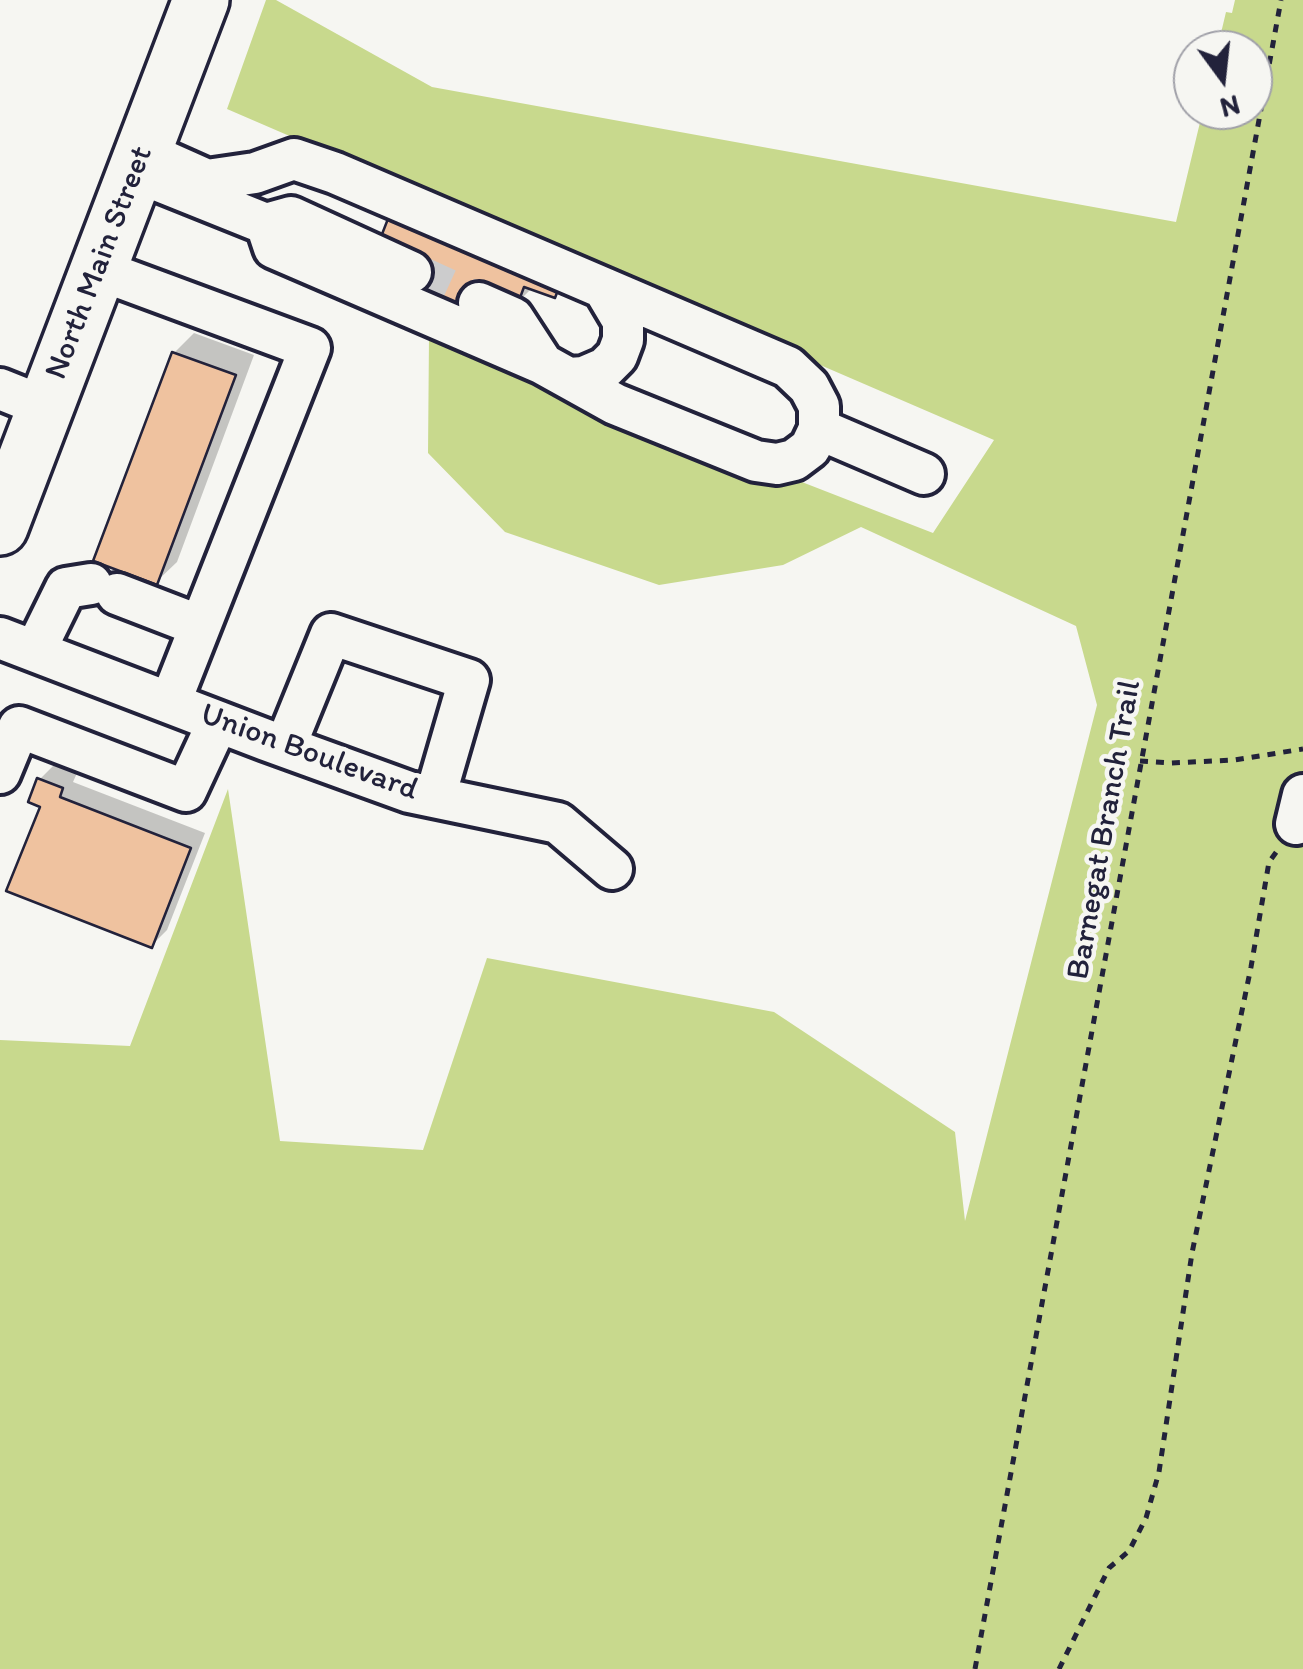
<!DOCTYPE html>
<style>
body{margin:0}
#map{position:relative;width:1303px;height:1669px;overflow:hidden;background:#f6f6f2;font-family:Itim,sans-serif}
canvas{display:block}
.north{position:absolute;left:1173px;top:30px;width:100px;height:100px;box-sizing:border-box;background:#f6f6f2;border:2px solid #a1a1a9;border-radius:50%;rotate:165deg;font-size:28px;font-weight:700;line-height:40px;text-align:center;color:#22223b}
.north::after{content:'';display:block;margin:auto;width:35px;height:45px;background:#22223b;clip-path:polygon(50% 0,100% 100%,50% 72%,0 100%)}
</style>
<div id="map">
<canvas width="1303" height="1669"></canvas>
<div class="north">N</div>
</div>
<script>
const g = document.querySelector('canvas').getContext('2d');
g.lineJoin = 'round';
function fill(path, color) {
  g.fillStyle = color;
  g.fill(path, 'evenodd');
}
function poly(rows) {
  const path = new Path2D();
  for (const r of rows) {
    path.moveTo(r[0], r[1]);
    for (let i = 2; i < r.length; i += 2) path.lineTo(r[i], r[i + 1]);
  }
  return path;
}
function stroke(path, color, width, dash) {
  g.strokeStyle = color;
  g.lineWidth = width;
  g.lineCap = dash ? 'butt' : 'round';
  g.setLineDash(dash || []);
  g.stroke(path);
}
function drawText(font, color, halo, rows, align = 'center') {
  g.font = font + ' Itim,sans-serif';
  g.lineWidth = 9;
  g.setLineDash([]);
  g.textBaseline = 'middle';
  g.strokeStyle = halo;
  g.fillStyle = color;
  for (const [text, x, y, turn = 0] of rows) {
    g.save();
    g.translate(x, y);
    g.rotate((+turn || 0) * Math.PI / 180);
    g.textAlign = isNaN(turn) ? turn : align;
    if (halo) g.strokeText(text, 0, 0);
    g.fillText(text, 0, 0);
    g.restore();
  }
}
fill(poly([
 [266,0,276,0,432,87,1176,222,1203,110,1253,110,1253,50,1217,50,1226,12,1232,13,1235,0,1303,0,1303,1669,0,1669,0,1040,130,1046,228,789,280,1141,423,1150,487,958,774,1012,955,1132,965,1221,1097,705,1076,626,861,527,783,565,659,585,505,532,428,453,429,337,933,533,994,440,227,109]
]), '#c8d98d');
fill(poly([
 [569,280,554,296,532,288,517,303,408,285],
 [194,333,254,355,177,562,156,582,174,353],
 [55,764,77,773,73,782,205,833,167,930,152,945,43,806,40,779]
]), '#0003');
const building = poly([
 [393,206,565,271,555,298,524,287,517,306,475,314,405,287,377,247,393,206],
 [172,352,236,375,157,585,93,561,172,352],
 [37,778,63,788,60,797,191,848,152,948,6,891,40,807,28,802,37,778]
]);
fill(building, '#efc29f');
stroke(building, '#22223b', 2.5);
stroke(poly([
 [411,272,479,303]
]), '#cccccd', 40, [40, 20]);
const minor = poly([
 [134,171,266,224,274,248,543,364,615,404,756,461,777,464,794,460,810,448,819,429,819,406,809,387,788,367,335,173,294,159,255,173,207,180,142,151],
 [266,224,291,217,411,272],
 [97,269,310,348,170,703],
 [479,303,513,318,543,364],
 [569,378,584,377,605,368,617,356,623,340,623,321,604,289],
 [0,389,45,407],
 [819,429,924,474],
 [117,594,200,626],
 [0,638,266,740,409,792,558,823,612,869],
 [35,651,66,588,91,584],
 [285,747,331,634,469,680,435,797],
 [0,773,19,727,186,791,218,722],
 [1296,824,1303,795]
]);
const highway = poly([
 [0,527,201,0]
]);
stroke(minor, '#22223b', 48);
stroke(highway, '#22223b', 62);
stroke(poly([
 [1140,761,1170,763,1234,760,1303,749],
 [975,1669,1281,0],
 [1059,1669,1109,1568,1129,1551,1146,1518,1159,1472,1192,1253,1251,967,1269,862,1277,851]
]), '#22223b', 5, [8, 8]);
stroke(minor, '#f6f6f2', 40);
stroke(highway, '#f6f6f2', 55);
drawText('32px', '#22223b', '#f6f6f2', [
 ["North Main Street",100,263,-69],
 ["Union Boulevard",309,753,20],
 ["Barnegat Branch Trail",1105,830,-80]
]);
</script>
